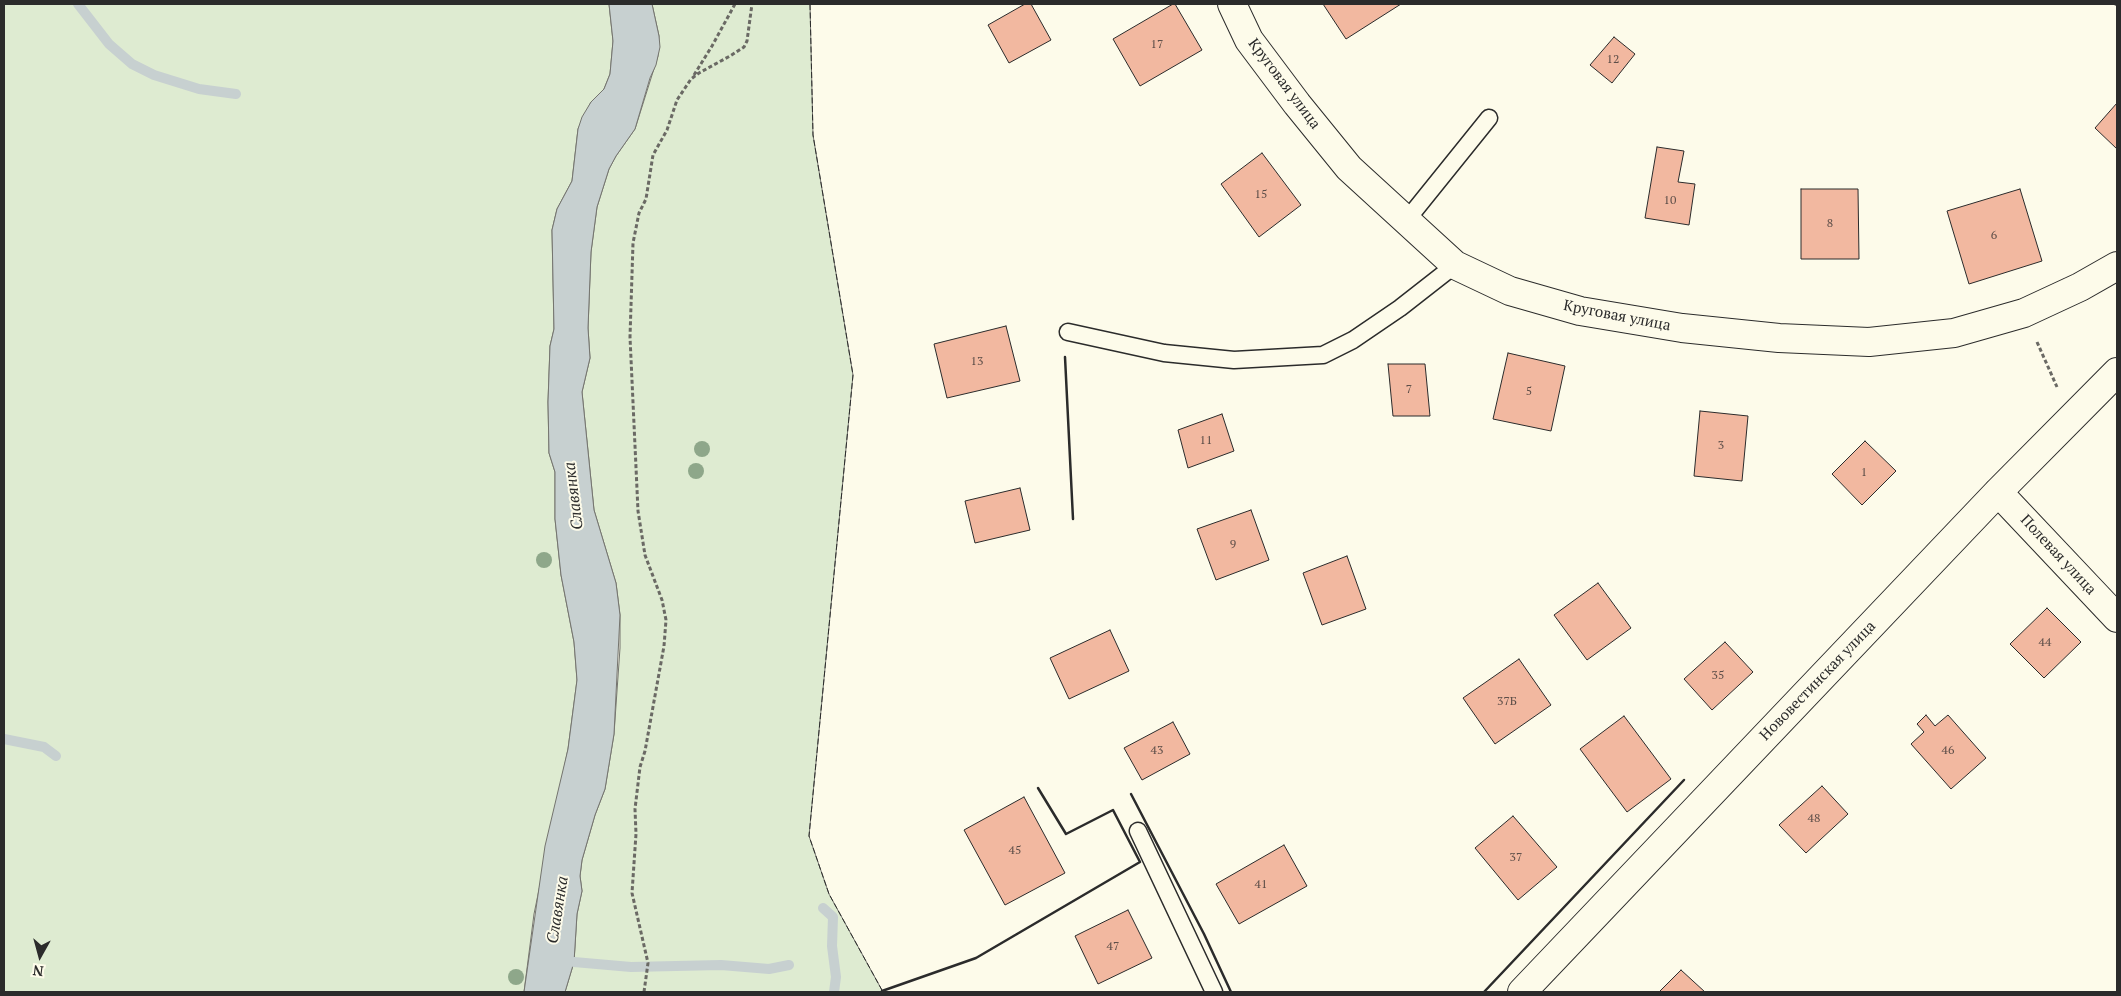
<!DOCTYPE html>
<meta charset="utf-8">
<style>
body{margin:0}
#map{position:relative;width:2121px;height:996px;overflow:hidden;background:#fdfbea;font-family:"PT Serif",serif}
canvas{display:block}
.frame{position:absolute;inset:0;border:5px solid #2b2b2b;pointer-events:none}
.north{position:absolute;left:15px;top:931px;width:50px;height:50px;-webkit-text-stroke:4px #fdfbea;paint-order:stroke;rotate:187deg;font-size:14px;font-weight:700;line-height:20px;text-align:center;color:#2b2b2b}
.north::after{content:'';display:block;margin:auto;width:18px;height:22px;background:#2b2b2b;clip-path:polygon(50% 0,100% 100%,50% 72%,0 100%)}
</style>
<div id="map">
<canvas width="2121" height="996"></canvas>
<div class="frame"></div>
<div class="north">N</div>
</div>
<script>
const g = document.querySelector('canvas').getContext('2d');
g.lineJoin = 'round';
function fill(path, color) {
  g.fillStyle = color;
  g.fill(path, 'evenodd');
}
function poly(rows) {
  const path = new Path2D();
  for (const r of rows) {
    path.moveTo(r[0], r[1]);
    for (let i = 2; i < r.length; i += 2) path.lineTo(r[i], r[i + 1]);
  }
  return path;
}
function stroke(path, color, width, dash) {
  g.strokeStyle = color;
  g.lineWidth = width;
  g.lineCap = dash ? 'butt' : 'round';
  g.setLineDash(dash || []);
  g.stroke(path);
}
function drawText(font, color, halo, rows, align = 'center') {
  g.font = font + ' "PT Serif",serif';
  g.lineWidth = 4;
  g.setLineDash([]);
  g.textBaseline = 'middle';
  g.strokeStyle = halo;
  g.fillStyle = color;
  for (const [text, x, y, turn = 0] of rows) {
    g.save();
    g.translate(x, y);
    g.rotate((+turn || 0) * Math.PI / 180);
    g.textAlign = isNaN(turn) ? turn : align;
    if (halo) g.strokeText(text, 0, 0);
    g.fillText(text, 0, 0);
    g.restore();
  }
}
const green = poly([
 [4,4,609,4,613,41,610,74,604,89,591,102,578,129,572,181,557,209,552,230,554,329,550,346,548,402,549,453,555,472,555,519,561,575,574,642,577,680,568,749,534,914,524,992,4,992,4,4],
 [652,4,810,4,813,135,853,375,809,836,829,894,883,992,565,992,574,962,577,914,582,891,580,876,582,860,595,815,605,789,614,734,620,648,620,615,616,583,594,510,582,392,590,358,588,328,591,252,597,207,609,169,616,156,635,129,658,56,659,36,652,4]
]);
fill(green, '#deebd1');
stroke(green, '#74746e', 1);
const water = poly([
 [609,4,652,4,659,36,660,47,656,65,650,78,635,129,616,156,609,169,597,207,591,252,588,328,590,358,582,392,594,510,616,583,620,615,614,734,605,789,595,815,582,860,580,876,582,891,577,914,574,962,565,992,524,992,545,846,568,749,577,680,574,642,561,575,555,519,555,472,549,453,548,402,550,346,554,329,552,230,557,209,572,181,578,129,582,117,591,102,604,89,610,74,613,41,609,4]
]);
fill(water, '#c7d0d0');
stroke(water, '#74746e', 1);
stroke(poly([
 [78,4,109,44,132,64,154,75,199,89,236,94],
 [4,739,44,747,56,756],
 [823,908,833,917,832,946,836,977,834,992],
 [574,962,631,967,721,965,769,969,789,965]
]), '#c7d0d0', 10);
const building = poly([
 [1025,4,1031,4,1051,40,1009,63,988,25,1025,4],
 [1173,4,1175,4,1202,50,1140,86,1113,39,1173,4],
 [1323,4,1401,4,1346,39,1323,4],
 [1614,37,1635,54,1612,83,1590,65,1614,37],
 [2117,103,2117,149,2095,128,2117,103],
 [1657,147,1684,151,1678,182,1695,184,1689,225,1645,218,1657,147],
 [1262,153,1301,205,1259,237,1221,184,1262,153],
 [1801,189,1858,189,1859,259,1801,259,1801,189],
 [2020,189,2042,261,1969,284,1947,211,2020,189],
 [1006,326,1020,381,947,398,934,344,1006,326],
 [1508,353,1565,366,1551,431,1493,419,1508,353],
 [1388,364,1425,364,1430,416,1393,416,1388,364],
 [1700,411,1748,416,1742,481,1694,476,1700,411],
 [1222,414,1234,451,1188,468,1178,430,1222,414],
 [1865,441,1896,471,1862,505,1832,474,1865,441],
 [1020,488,1030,530,975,543,965,501,1020,488],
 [1251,510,1269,560,1216,580,1197,529,1251,510],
 [1347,556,1366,609,1322,625,1303,573,1347,556],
 [1598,583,1631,628,1587,660,1554,615,1598,583],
 [2047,608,2081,642,2044,678,2010,644,2047,608],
 [1110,630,1129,671,1069,699,1050,658,1110,630],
 [1725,642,1753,672,1712,710,1684,679,1725,642],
 [1519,659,1551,705,1495,744,1463,698,1519,659],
 [1926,715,1935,726,1948,715,1986,758,1951,789,1911,744,1924,732,1917,724,1926,715],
 [1624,716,1671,779,1627,812,1580,749,1624,716],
 [1173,722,1190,754,1142,780,1124,748,1173,722],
 [1822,786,1848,814,1806,853,1779,825,1822,786],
 [1024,797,1065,873,1005,905,964,830,1024,797],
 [1513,816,1557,867,1518,900,1475,848,1513,816],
 [1284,845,1307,886,1239,924,1216,884,1284,845],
 [1128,910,1152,958,1098,984,1075,936,1128,910],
 [1681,970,1705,992,1659,992,1681,970]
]);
fill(building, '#f2b8a0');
stroke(building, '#2b2b2b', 1);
const lane = poly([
 [1406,221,1489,118],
 [1068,332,1164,353,1234,360,1323,355,1353,340,1400,308,1455,265],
 [1138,831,1214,992]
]);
const street = poly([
 [1232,4,1249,40,1297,104,1349,168,1455,265,1510,291,1580,311,1682,328,1779,338,1869,342,1954,333,2024,313,2080,287,2117,266],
 [1998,492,2117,618],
 [1522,992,1998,492,2117,372]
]);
stroke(lane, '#2b2b2b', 19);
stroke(street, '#2b2b2b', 30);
stroke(poly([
 [2115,4,2117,5],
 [694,75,712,46,735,4],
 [2037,342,2057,387],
 [644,992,648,963,632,893,636,834,635,809,640,767,645,751,664,646,666,620,662,600,645,555,638,511,630,337,633,243,639,213,646,199,653,155,667,130,677,100,691,79,699,73,730,56,744,47,747,41,752,4]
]), '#6a6964', 3, [4, 2.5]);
stroke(lane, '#fdfbea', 16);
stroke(street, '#fdfbea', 28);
stroke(poly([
 [810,4,813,135,853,375,809,836,829,894,883,992]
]), '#2b2b2b', 1, [6, 2.5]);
stroke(poly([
 [1065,357,1073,519],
 [1131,794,1204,934,1231,992],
 [882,991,976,958,1140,862,1113,810,1066,834,1038,788],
 [1484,992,1684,780]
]), '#2b2b2b', 2.5);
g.fillStyle = '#8ea78a';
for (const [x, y] of [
 [702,449],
 [696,471],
 [544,560],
 [516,977]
]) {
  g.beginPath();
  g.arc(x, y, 8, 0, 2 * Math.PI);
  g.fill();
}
drawText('12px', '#5d4e48', null, [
 ["17",1157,45],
 ["12",1613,60],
 ["15",1261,195],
 ["10",1670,201],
 ["8",1830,224],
 ["6",1994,236],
 ["13",977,362],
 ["7",1409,390],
 ["5",1529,392],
 ["11",1206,441],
 ["3",1721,446],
 ["1",1864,473],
 ["9",1233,545],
 ["44",2045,643],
 ["35",1718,676],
 ["37Б",1507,702],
 ["43",1157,751],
 ["46",1948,751],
 ["48",1814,819],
 ["45",1015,851],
 ["37",1516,858],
 ["41",1261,885],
 ["47",1113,947]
]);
drawText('15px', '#2b2b2b', '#fdfbea', [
 ["Круговая улица",1284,84,53],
 ["Круговая улица",1617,316,11],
 ["Полевая улица",2058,555,47],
 ["Нововестинская улица",1818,681,-46]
]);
drawText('italic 16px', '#2b2b2b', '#fdfbea', [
 ["Славянка",574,496,-97],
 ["Славянка",558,910,-81]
]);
</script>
